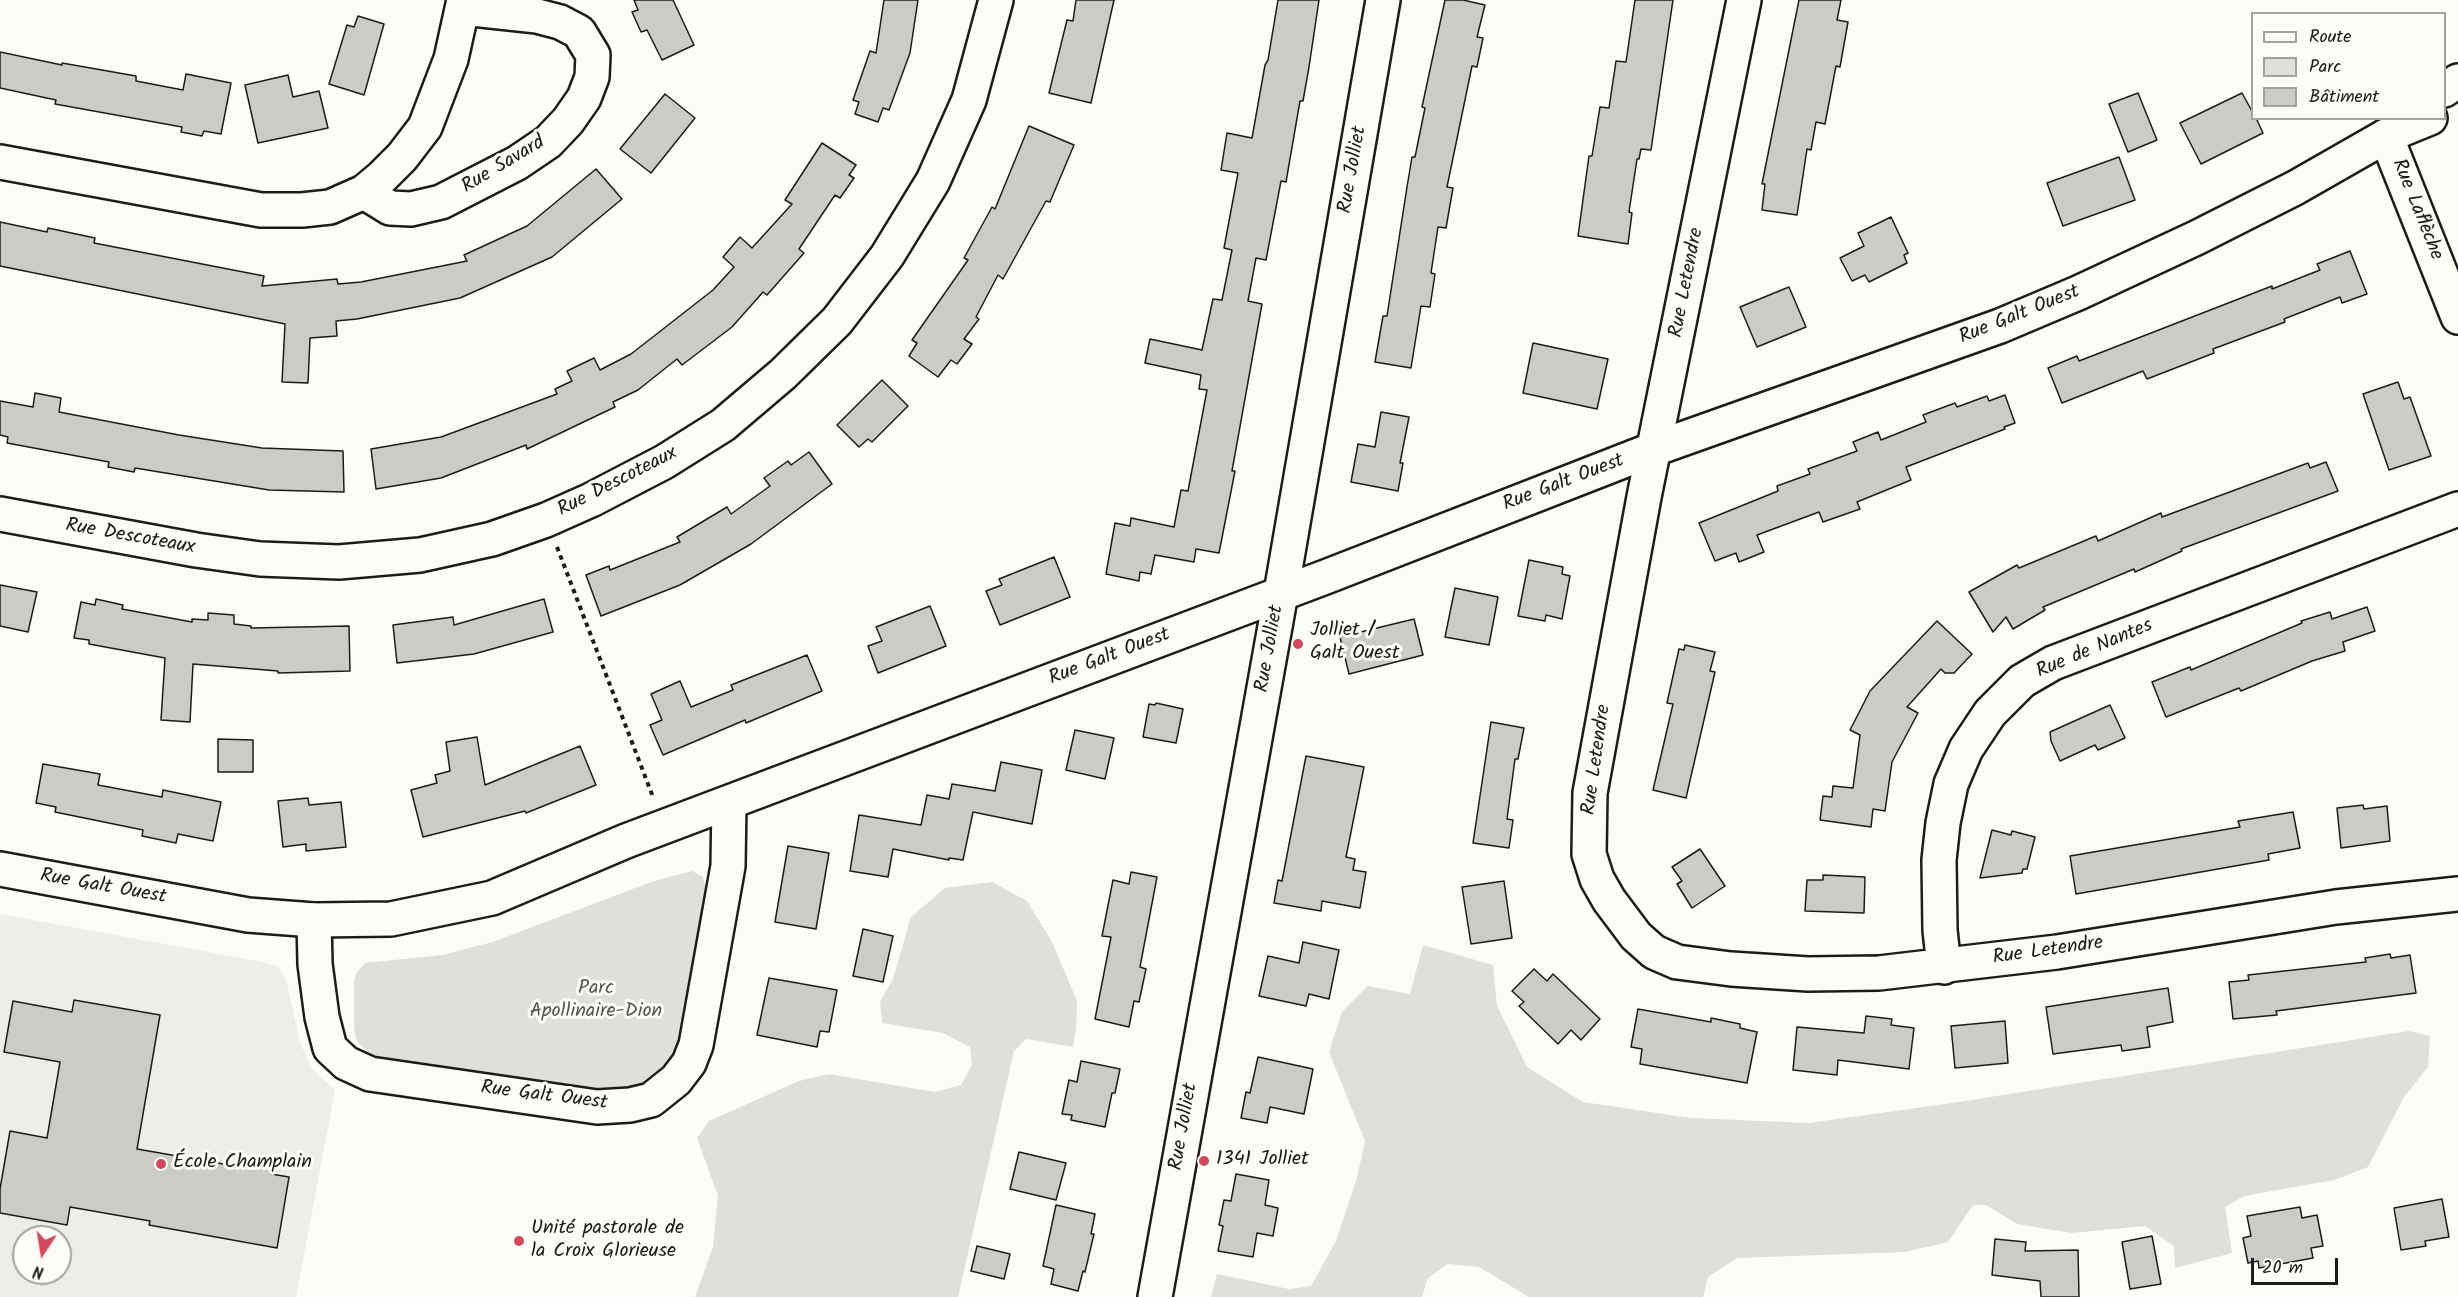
<!DOCTYPE html>
<meta charset="utf-8">
<style>
body{margin:0}
#map{position:relative;width:2458px;height:1297px;overflow:hidden;background:#fdfcf7;font-family:Kalam,sans-serif}
canvas{display:block}
.legend{position:absolute;left:2251px;top:12px;width:195px;height:108px;box-sizing:border-box;background:#fdfcf7;border:2px solid #a3a29f;margin:0;padding:8px 10px;list-style:none;font-size:18px;color:#1c1c1c}
.legend li{display:flex;align-items:center;gap:12px;height:30px}
.legend b{width:30px;border:2px solid #a3a29f}
.north{position:absolute;left:12px;top:1225px;width:60px;height:60px;box-sizing:border-box;background:#fdfcf7;border:2px solid #a3a29f;border-radius:50%;rotate:192deg;font-size:16px;font-weight:700;line-height:24px;text-align:center;color:#1c1c1c}
.north::after{content:'';display:block;margin:auto;width:21px;height:27px;background:#d1495b;clip-path:polygon(50% 0,100% 100%,50% 72%,0 100%)}
.scale{position:absolute;left:2251px;top:1258px;width:87px;height:27px;box-sizing:border-box;border:3px solid #1c1c1c;border-top:0;padding-left:8px;font-size:18px;line-height:21px;white-space:nowrap;color:#1c1c1c;-webkit-text-stroke:4px #fdfcf7;paint-order:stroke}
</style>
<div id="map">
<canvas width="2458" height="1297"></canvas>
<ul class="legend">
<li><b style="height:8px;background:#fdfcf7"></b>Route</li>
<li><b style="height:16px;background:#e0dfdb"></b>Parc</li>
<li><b style="height:16px;background:#cccbc8"></b>Bâtiment</li>
</ul>
<div class="north">N</div>
<div class="scale">20 m</div>
</div>
<script>
const g = document.querySelector('canvas').getContext('2d');
g.lineJoin = 'round';
function fill(path, color) {
  g.fillStyle = color;
  g.fill(path, 'evenodd');
}
function poly(rows) {
  const path = new Path2D();
  for (const r of rows) {
    path.moveTo(r[0], r[1]);
    for (let i = 2; i < r.length; i += 2) path.lineTo(r[i], r[i + 1]);
  }
  return path;
}
function stroke(path, color, width, dash) {
  g.strokeStyle = color;
  g.lineWidth = width;
  g.lineCap = dash ? 'butt' : 'round';
  g.setLineDash(dash || []);
  g.stroke(path);
}
function drawText(font, color, halo, rows, align = 'center') {
  g.font = font + ' Kalam,sans-serif';
  g.lineWidth = 6;
  g.setLineDash([]);
  g.textBaseline = 'middle';
  g.strokeStyle = halo;
  g.fillStyle = color;
  for (const [text, x, y, turn = 0] of rows) {
    g.save();
    g.translate(x, y);
    g.rotate((+turn || 0) * Math.PI / 180);
    g.textAlign = isNaN(turn) ? turn : align;
    if (halo) g.strokeText(text, 0, 0);
    g.fillText(text, 0, 0);
    g.restore();
  }
}
fill(poly([
 [0,914,263,962,278,967,286,979,300,1043,313,1070,335,1090,296,1297,0,1297],
 [24,1237,60,1237,60,1273,24,1273]
]), '#eeede9');
fill(poly([
 [692,871,703,877,708,897,685,1040,670,1070,629,1095,380,1061,370,1056,357,1041,354,1029,354,981,356,974,365,963,442,955,493,942,651,882],
 [992,882,1027,901,1051,940,1077,1001,1076,1029,1073,1047,1026,1039,1014,1051,958,1297,695,1297,713,1247,718,1196,697,1138,709,1121,799,1081,829,1074,934,1092,961,1085,972,1065,970,1047,943,1033,882,1023,880,1002,893,979,911,917,945,888],
 [1423,945,1493,965,1497,1006,1527,1067,1583,1102,1691,1118,1809,1123,1952,1103,2409,1031,2430,1036,2428,1067,2404,1097,2368,1167,2334,1180,2244,1196,2225,1207,2232,1253,2175,1268,2174,1246,2145,1226,2072,1233,2017,1224,1986,1205,1973,1205,1948,1242,1905,1252,1737,1258,1708,1277,1703,1297,1529,1297,1479,1267,1448,1264,1428,1278,1422,1297,1211,1297,1217,1274,1289,1289,1311,1286,1336,1241,1357,1178,1365,1141,1329,1052,1342,1012,1368,986,1410,994]
]), '#e0dfdb');
const building = poly([
 [634,0,673,0,694,45,662,60,647,30,641,32,632,12,638,10,634,0],
 [884,0,918,0,910,53,889,110,883,108,878,122,855,114,859,102,853,100,870,51,876,53,884,0],
 [1076,0,1114,0,1091,103,1049,93,1067,20,1073,21,1076,0],
 [1278,0,1319,0,1309,67,1303,101,1300,101,1286,182,1281,181,1266,260,1256,258,1248,301,1262,304,1232,471,1235,471,1219,553,1196,549,1194,562,1155,555,1151,574,1140,572,1139,581,1106,574,1115,523,1130,526,1131,518,1174,527,1181,490,1188,491,1207,390,1199,389,1201,375,1145,363,1150,339,1202,350,1213,299,1222,300,1232,250,1224,248,1238,173,1221,170,1227,133,1252,138,1265,65,1268,60,1278,0],
 [1445,0,1463,0,1485,5,1477,37,1483,38,1477,67,1472,66,1447,187,1453,188,1446,228,1438,227,1431,273,1435,274,1430,307,1421,306,1411,368,1375,362,1383,316,1387,316,1407,187,1412,157,1415,157,1425,108,1422,107,1445,0],
 [1635,0,1673,0,1651,150,1641,149,1639,159,1637,159,1629,212,1632,213,1628,244,1578,236,1589,156,1592,156,1600,107,1609,108,1616,61,1626,62,1635,0],
 [1799,0,1841,0,1837,20,1848,22,1840,67,1836,66,1825,124,1816,122,1811,150,1807,149,1797,215,1762,210,1765,184,1762,184,1799,0],
 [358,16,384,24,364,95,329,84,347,25,354,27,358,16],
 [0,52,62,65,62,63,136,76,136,81,183,90,186,74,231,83,221,134,204,131,202,136,181,132,182,127,55,104,56,100,0,88,0,52],
 [288,75,293,97,319,91,328,128,258,143,245,85,288,75],
 [2138,93,2157,140,2128,152,2109,104,2138,93],
 [2242,93,2253,113,2253,118,2256,118,2263,133,2201,164,2180,123,2242,93],
 [665,94,695,118,651,173,620,149,665,94],
 [1029,126,1074,145,1050,202,1046,201,1003,279,998,275,976,317,979,319,964,339,972,344,957,364,951,360,938,377,909,356,917,343,912,340,968,260,964,258,992,207,995,209,1029,126],
 [822,143,856,165,849,175,854,178,840,198,835,195,799,249,804,253,767,295,763,292,732,327,682,365,677,359,638,390,613,402,615,407,527,449,526,445,441,478,376,489,371,449,441,437,557,394,555,389,572,381,567,371,594,358,600,370,631,354,713,290,734,267,723,257,740,237,752,248,792,204,785,200,822,143],
 [2119,157,2135,200,2063,226,2047,183,2119,157],
 [596,169,622,199,552,257,460,298,357,319,336,321,337,336,310,338,308,383,282,382,285,324,0,266,0,222,47,232,48,228,95,238,94,243,264,276,262,286,337,279,338,284,361,282,467,261,464,255,527,226,596,169],
 [1891,217,1908,253,1904,255,1907,263,1869,282,1865,275,1852,281,1840,258,1864,246,1858,233,1891,217],
 [2350,251,2367,294,2342,303,2340,297,2284,319,2285,322,2213,349,2214,353,2147,379,2143,371,2062,403,2048,368,2077,356,2079,361,2272,286,2272,289,2320,270,2317,264,2350,251],
 [1789,287,1806,327,1757,347,1740,307,1789,287],
 [1533,343,1608,359,1597,409,1523,393,1533,343],
 [882,380,908,406,872,442,868,439,859,447,837,425,882,380],
 [2398,382,2404,399,2410,397,2431,456,2389,470,2363,394,2398,382],
 [35,393,61,398,59,412,179,435,262,448,343,451,344,492,269,490,135,468,134,472,108,467,109,462,7,443,8,437,0,435,0,401,33,407,35,393],
 [2005,395,2015,423,2004,427,2005,429,1906,467,1911,480,1857,502,1860,509,1823,522,1819,512,1757,535,1764,552,1739,562,1736,553,1715,561,1699,523,1778,491,1777,486,1810,474,1808,469,1857,451,1853,442,1878,432,1881,440,1926,422,1923,415,1955,403,1957,407,1987,396,1989,401,2005,395],
 [1381,412,1409,417,1400,463,1403,463,1398,491,1351,482,1358,444,1375,447,1381,412],
 [809,452,832,484,751,544,680,585,601,616,586,575,609,566,610,570,680,542,677,537,727,507,731,514,770,486,764,478,788,461,791,465,809,452],
 [2326,462,2338,491,2181,549,2182,551,2135,572,2134,569,2043,607,2045,610,2013,629,2006,617,1993,632,1969,592,2017,565,2019,568,2096,536,2098,541,2161,513,2162,517,2308,463,2310,468,2326,462],
 [1054,557,1070,597,1000,625,986,591,1002,585,999,579,1054,557],
 [1529,560,1563,567,1562,574,1570,576,1562,619,1546,615,1545,621,1518,616,1529,560],
 [0,585,37,592,28,632,0,626,0,585],
 [1455,588,1498,597,1489,645,1445,637,1455,588],
 [96,599,123,605,122,609,192,622,192,619,208,620,208,613,234,615,234,624,251,626,251,628,349,626,350,671,278,673,278,671,193,664,190,722,161,720,165,658,89,644,89,640,74,638,81,602,95,605,96,599],
 [544,599,553,632,474,654,397,663,393,625,453,617,454,625,544,599],
 [930,606,946,646,878,673,868,646,882,641,876,627,930,606],
 [2367,607,2375,631,2343,642,2345,651,2312,661,2241,691,2239,688,2166,717,2152,682,2190,667,2191,670,2302,623,2301,621,2330,612,2332,619,2367,607],
 [1414,619,1423,655,1349,674,1340,637,1414,619],
 [1937,621,1972,654,1954,673,1945,673,1941,669,1907,707,1918,713,1892,762,1885,811,1873,809,1871,827,1820,820,1823,796,1832,797,1833,786,1853,788,1860,735,1850,730,1870,691,1937,621],
 [1685,645,1715,652,1710,671,1715,672,1686,798,1653,790,1673,704,1667,703,1679,649,1684,650,1685,645],
 [807,655,822,691,746,723,745,720,663,755,650,725,662,720,651,694,680,681,691,707,733,690,731,685,807,655],
 [1156,703,1183,709,1176,743,1143,737,1149,704,1155,705,1156,703],
 [2110,705,2125,738,2098,750,2095,745,2060,761,2051,741,2050,732,2110,705],
 [1491,722,1524,728,1518,759,1515,759,1507,819,1513,820,1509,848,1473,843,1491,722],
 [1075,730,1114,738,1105,779,1066,770,1075,730],
 [477,737,485,785,580,746,596,785,526,813,525,811,423,837,411,790,437,783,435,775,450,771,446,742,477,737],
 [218,739,253,740,253,772,218,772,218,739],
 [1306,756,1364,767,1346,857,1355,859,1353,870,1366,872,1360,908,1322,901,1321,911,1274,903,1278,880,1282,881,1306,756],
 [1001,762,1042,770,1032,824,973,812,963,860,949,858,949,860,893,849,888,877,850,871,859,815,921,825,927,795,949,799,952,784,995,791,1001,762],
 [43,764,100,774,98,785,162,797,163,790,221,802,213,841,178,834,176,843,142,836,143,830,55,812,56,807,36,803,43,764],
 [308,798,309,805,341,802,346,847,306,851,306,844,283,847,278,801,308,798],
 [2363,805,2364,809,2387,806,2390,841,2341,848,2337,808,2363,805],
 [2293,812,2300,848,2268,854,2269,860,2076,894,2070,856,2240,827,2238,821,2293,812],
 [1992,830,2011,835,2012,831,2035,837,2027,869,2023,869,2022,873,1980,878,1992,830],
 [788,846,829,853,816,929,775,922,788,846],
 [1700,849,1725,886,1692,908,1677,884,1682,881,1672,867,1700,849],
 [1131,872,1157,877,1140,967,1146,969,1139,1002,1134,1001,1129,1027,1095,1019,1111,937,1102,936,1113,880,1129,884,1131,872],
 [1823,875,1865,877,1864,913,1805,911,1807,880,1823,880,1823,875],
 [1504,881,1512,938,1471,944,1462,887,1504,881],
 [863,929,893,936,883,982,853,976,863,929],
 [1303,942,1339,950,1329,999,1309,994,1306,1006,1259,996,1268,956,1299,963,1303,942],
 [2390,954,2391,958,2410,955,2416,993,2276,1011,2277,1015,2233,1019,2229,982,2249,980,2248,975,2366,962,2365,958,2390,954],
 [1534,969,1547,981,1553,974,1600,1019,1581,1040,1571,1030,1558,1044,1519,1006,1524,1002,1512,991,1534,969],
 [769,978,837,990,829,1032,820,1031,817,1047,757,1035,769,978],
 [2168,988,2173,1022,2147,1027,2150,1047,2122,1051,2121,1045,2053,1054,2046,1007,2168,988],
 [74,1000,160,1015,137,1149,235,1166,236,1160,272,1167,271,1174,289,1177,277,1248,149,1225,150,1221,70,1207,67,1225,0,1213,0,1189,10,1131,47,1138,60,1062,4,1052,13,1001,72,1012,74,1000],
 [1638,1009,1711,1022,1711,1018,1740,1024,1740,1028,1757,1032,1747,1083,1640,1064,1642,1049,1631,1047,1638,1009],
 [1866,1016,1892,1019,1891,1025,1914,1028,1909,1069,1838,1060,1837,1075,1793,1070,1797,1027,1864,1033,1866,1016],
 [2005,1021,2008,1063,1955,1068,1951,1026,2005,1021],
 [1258,1057,1313,1069,1304,1114,1270,1107,1267,1123,1241,1118,1246,1092,1250,1093,1258,1057],
 [1081,1061,1120,1069,1115,1093,1112,1093,1105,1127,1071,1120,1072,1115,1062,1114,1069,1080,1077,1082,1081,1061],
 [1019,1152,1066,1163,1056,1200,1010,1189,1019,1152],
 [1236,1174,1269,1180,1265,1205,1278,1208,1273,1236,1257,1233,1253,1257,1218,1251,1223,1226,1219,1225,1224,1200,1231,1201,1236,1174],
 [2442,1199,2449,1237,2425,1241,2426,1246,2401,1250,2394,1208,2442,1199],
 [1056,1205,1095,1214,1091,1234,1094,1234,1085,1272,1083,1271,1078,1291,1051,1284,1054,1269,1043,1266,1056,1205],
 [2300,1207,2302,1218,2317,1215,2323,1246,2311,1248,2313,1258,2259,1268,2258,1261,2248,1263,2243,1238,2251,1236,2247,1216,2300,1207],
 [2152,1236,2161,1284,2130,1289,2122,1242,2152,1236],
 [1995,1239,2026,1242,2025,1251,2078,1250,2079,1297,2041,1297,2040,1281,1992,1275,1995,1239],
 [977,1246,1010,1254,1004,1279,971,1271,977,1246]
]);
fill(building, '#cccbc8');
stroke(building, '#1c1c1c', 1.5);
const street = poly([
 [1744,0,1644,497,1590,793,1589,854,1597,879,1609,900,1636,936,1654,952,1677,962,1731,969,1808,974,1879,973,2057,952,2336,907,2458,894],
 [2386,136,2458,317],
 [0,162,261,210,302,210,330,207,364,192,382,177,402,157,425,127,451,59,464,0],
 [364,192,390,208,411,209,441,202,517,163,548,142,568,121,584,98,592,77,593,55,579,32,560,22,537,16,463,8],
 [0,514,196,550,260,559,339,562,420,555,492,539,546,520,591,500,664,462,723,425,783,374,837,321,887,256,933,181,969,100,996,0],
 [314,920,315,964,322,1017,330,1048,346,1063,370,1074,597,1107,630,1105,651,1100,676,1080,689,1063,696,1045,728,866,729,803],
 [1944,967,1940,930,1939,860,1943,823,1951,784,1966,749,1990,713,2022,681,2053,663,2458,509],
 [1155,1297,1281,593,1383,0]
]);
const secondary = poly([
 [2444,90,2458,81],
 [0,869,248,915,314,920,391,919,492,898,626,841,1328,576,1654,449,2000,326,2078,293,2196,238,2295,188,2386,136,2430,118]
]);
stroke(street, '#1c1c1c', 38);
stroke(secondary, '#1c1c1c', 38);
stroke(poly([
 [557,547,653,797]
]), '#1c1c1c', 4, [4.5, 4.5]);
stroke(street, '#fdfcf7', 33);
stroke(secondary, '#fdfcf7', 33);
for (const [x, y, r, color] of [
 [1298,644,6,"#d1495b"],
 [1204,1161,6,"#d1495b"],
 [161,1164,6,"#d1495b"],
 [519,1241,6,"#d1495b"]
]) {
  const dot = new Path2D();
  dot.arc(x, y, r, 0, 2 * Math.PI);
  g.fillStyle = color;
  g.fill(dot);
  stroke(dot, '#fdfcf7', 2);
}
drawText('20px', '#1c1c1c', '#fdfcf7', [
 ["Rue Savard",504,166,-31],
 ["Rue Jolliet",1354,170,-80],
 ["Rue Laflèche",2416,210,68],
 ["Rue Letendre",1688,283,-79],
 ["Rue Galt Ouest",2020,316,-22],
 ["Rue Descoteaux",618,483,-27],
 ["Rue Galt Ouest",1564,484,-21],
 ["Rue Descoteaux",130,538,10],
 ["Rue Jolliet",1271,649,-80],
 ["Rue de Nantes",2095,650,-23],
 ["Rue Galt Ouest",1110,658,-21],
 ["Rue Letendre",1598,760,-82],
 ["Rue Galt Ouest",103,888,10],
 ["Rue Letendre",2048,952,-8],
 ["Rue Galt Ouest",544,1097,7],
 ["Rue Jolliet",1185,1127,-80]
]);
drawText('20px', '#1c1c1c', '#fdfcf7', [
 ["Jolliet /",1310,632],
 ["Galt Ouest",1310,655],
 ["1341 Jolliet",1216,1161],
 ["École Champlain",173,1164],
 ["Unité pastorale de",531,1230],
 ["la Croix Glorieuse",531,1253]
], 'left');
drawText('20px', '#575655', '#fdfcf7', [
 ["Parc",596,990],
 ["Apollinaire-Dion",596,1013]
]);
</script>
